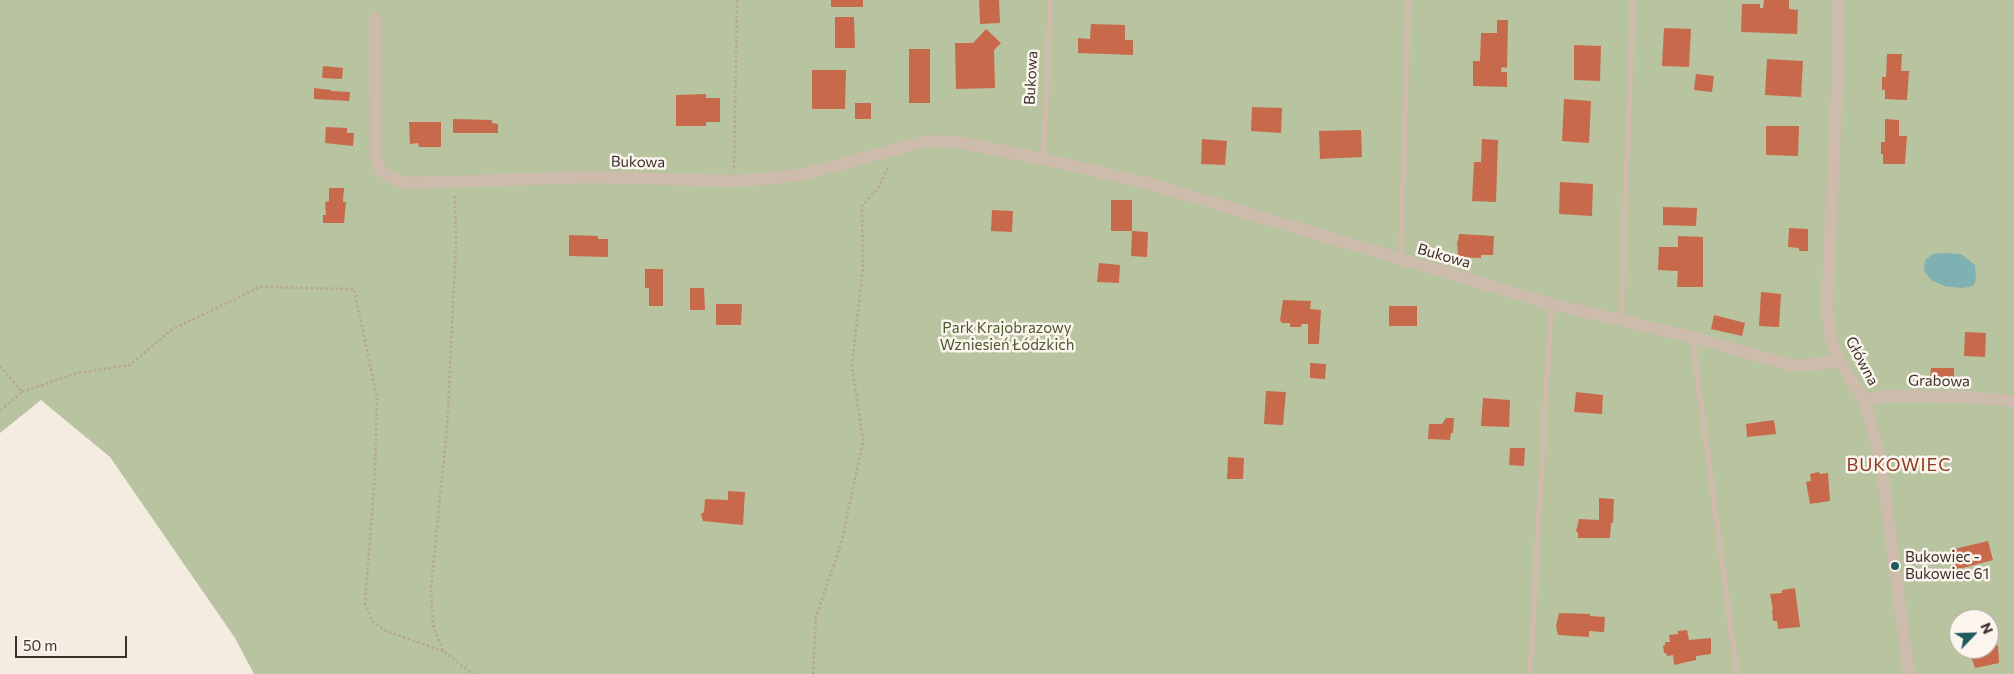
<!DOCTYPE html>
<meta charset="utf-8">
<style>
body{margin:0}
#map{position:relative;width:2014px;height:674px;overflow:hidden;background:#f4ebe1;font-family:Commissioner,sans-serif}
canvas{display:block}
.north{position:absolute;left:1949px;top:609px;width:50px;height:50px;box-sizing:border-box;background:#fbf5ee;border:1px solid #aea6a0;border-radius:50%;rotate:66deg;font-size:14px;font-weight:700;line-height:20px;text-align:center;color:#3b302b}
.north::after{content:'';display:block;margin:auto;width:18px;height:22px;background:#1f5a5e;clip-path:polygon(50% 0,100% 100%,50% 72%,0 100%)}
.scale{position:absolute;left:15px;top:636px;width:112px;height:22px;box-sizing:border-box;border:2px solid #3b302b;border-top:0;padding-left:6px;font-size:15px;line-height:18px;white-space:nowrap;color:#3b302b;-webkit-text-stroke:4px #fbf5ee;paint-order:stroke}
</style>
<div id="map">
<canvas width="2014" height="674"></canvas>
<div class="north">N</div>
<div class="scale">50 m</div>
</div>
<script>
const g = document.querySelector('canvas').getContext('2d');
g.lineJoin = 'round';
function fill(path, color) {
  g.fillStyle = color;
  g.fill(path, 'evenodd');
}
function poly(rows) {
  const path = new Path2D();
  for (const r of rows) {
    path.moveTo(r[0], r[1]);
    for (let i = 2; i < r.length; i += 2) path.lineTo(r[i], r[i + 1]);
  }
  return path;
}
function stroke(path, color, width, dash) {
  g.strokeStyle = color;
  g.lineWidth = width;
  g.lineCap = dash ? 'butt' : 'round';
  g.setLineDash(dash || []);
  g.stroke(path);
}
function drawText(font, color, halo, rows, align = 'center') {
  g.font = font + ' Commissioner,sans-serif';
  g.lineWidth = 5;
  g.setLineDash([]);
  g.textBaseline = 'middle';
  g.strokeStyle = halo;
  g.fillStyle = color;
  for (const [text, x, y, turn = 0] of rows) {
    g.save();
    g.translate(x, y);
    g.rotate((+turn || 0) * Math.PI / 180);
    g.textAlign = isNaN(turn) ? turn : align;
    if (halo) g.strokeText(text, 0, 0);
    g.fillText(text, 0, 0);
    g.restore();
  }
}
fill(poly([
 [0,0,2014,0,2014,674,254,674,235,638,110,457,41,400,0,433],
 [1959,619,1989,619,1989,649,1959,649]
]), '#b8c4a0');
fill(poly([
 [1945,253,1961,254,1975,265,1976,280,1973,286,1963,288,1944,286,1931,280,1924,270,1925,260,1933,254]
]), '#7fb0b2');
fill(poly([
 [831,0,863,0,863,7,831,7],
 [979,0,999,0,1000,23,980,24],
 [1764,0,1789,0,1789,9,1798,10,1797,34,1741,32,1742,4,1760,4,1760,8,1763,8],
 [835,17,854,17,855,48,835,48],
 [1497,20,1508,20,1507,68,1502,67,1501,72,1507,72,1507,87,1473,86,1473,61,1480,61,1481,33,1497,33],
 [1091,24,1125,25,1125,40,1133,40,1133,55,1078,53,1078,38,1090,39],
 [1664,28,1691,29,1689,67,1662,66],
 [986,29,1001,43,994,50,995,88,956,89,955,43,973,43],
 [1574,45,1601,46,1600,81,1574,80],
 [909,49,930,49,930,103,909,103],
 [1887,54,1902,54,1901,71,1909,71,1907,100,1885,99,1885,90,1882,90,1882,77,1886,77],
 [1767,59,1803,61,1801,97,1765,95],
 [323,66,343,68,342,79,322,78],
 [812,70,846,70,845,109,812,109],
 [1696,74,1714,76,1712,92,1694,90],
 [314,88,331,90,331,91,350,92,349,101,314,99],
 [706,94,706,98,720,98,720,122,706,122,706,126,676,126,676,95],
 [1564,99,1591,101,1589,143,1562,141],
 [855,103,871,103,871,119,855,119],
 [1252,107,1282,108,1281,133,1251,131],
 [453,119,492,120,492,123,498,124,498,133,453,133],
 [1885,119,1899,120,1899,136,1907,136,1905,164,1883,164,1883,154,1881,154,1881,142,1885,142],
 [409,122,441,122,441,147,419,147,418,143,410,144],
 [1766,126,1799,126,1798,156,1766,155],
 [326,127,347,128,347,133,354,133,353,146,325,143],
 [1361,130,1362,157,1320,159,1319,131],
 [1202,139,1227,141,1225,165,1201,164],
 [1482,139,1498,140,1496,202,1472,201,1474,162,1481,162],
 [1560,182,1593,184,1592,216,1559,214],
 [329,188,344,188,343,202,346,202,344,223,323,223,323,215,326,215,325,202,329,201],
 [1111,200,1132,200,1132,231,1111,231],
 [1663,207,1697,208,1696,226,1663,225],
 [992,210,1013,211,1012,232,991,231],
 [1789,228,1808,229,1808,251,1799,251,1799,248,1788,247],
 [1132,231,1148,232,1147,257,1131,256],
 [1459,234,1494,236,1493,255,1481,255,1481,258,1458,257,1457,241,1458,241],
 [569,235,598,236,598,239,608,239,608,257,569,256],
 [1678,236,1703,237,1703,287,1677,287,1678,271,1658,270,1659,247,1678,247],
 [1099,263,1120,265,1119,283,1097,282],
 [645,269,663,269,663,306,649,306,649,288,645,288],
 [690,288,704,288,705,310,690,310],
 [1761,292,1781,294,1779,327,1759,326],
 [1283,300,1311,301,1310,309,1321,310,1319,344,1308,344,1308,324,1302,324,1301,327,1290,327,1290,323,1282,323,1280,320],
 [716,304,742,304,741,325,716,325],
 [1389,306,1417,306,1417,326,1389,326],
 [1714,315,1745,323,1742,336,1711,329],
 [1965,332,1986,333,1985,357,1964,356],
 [1310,363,1326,364,1325,379,1310,378],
 [1931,368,1954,368,1954,379,1930,379],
 [1266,391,1286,392,1283,425,1264,424],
 [1576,392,1603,395,1602,414,1574,412],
 [1483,398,1510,400,1509,427,1481,426],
 [1446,418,1454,418,1453,433,1451,433,1450,440,1428,439,1429,424,1442,424],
 [1774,420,1776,434,1747,437,1746,424],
 [1510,448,1525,448,1524,466,1509,465],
 [1228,457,1244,458,1243,479,1227,479],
 [1819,472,1820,474,1828,473,1830,501,1810,504,1806,482,1811,481,1810,474],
 [728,491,745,492,743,525,703,521,701,514,704,512,705,499,728,500],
 [1599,498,1614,499,1613,523,1611,523,1610,538,1578,538,1578,533,1576,531,1579,519,1599,520],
 [1988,541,1993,560,1955,570,1950,550],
 [1795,588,1800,627,1778,629,1777,621,1773,621,1772,610,1773,610,1770,594,1782,593,1782,590],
 [1559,613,1590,614,1590,616,1605,617,1604,632,1589,631,1589,637,1558,635,1556,626],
 [1687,630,1689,640,1711,638,1711,654,1696,656,1696,660,1674,665,1673,655,1667,656,1666,653,1664,653,1663,646,1665,645,1665,642,1670,642,1669,635,1678,634,1678,631],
 [1989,632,1991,636,1993,636,1995,644,1998,646,1999,663,1975,668,1969,650,1989,649]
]), '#c8694b');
stroke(poly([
 [734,168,737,0],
 [455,196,456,243,447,428,431,587,433,625,443,651,473,674],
 [0,366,22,392,0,411],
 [22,392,77,373,130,365,171,330,260,287,354,289,377,398,375,474,365,603,372,621,386,631,443,651],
 [813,674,816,617,841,544,863,441,852,366,863,268,862,206,879,187,889,165]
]), '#b9a596', 2.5, [2.5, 2.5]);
stroke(poly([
 [1043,159,1051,0],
 [1401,260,1408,0],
 [1621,320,1633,0],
 [1692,337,1737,674],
 [1530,674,1551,304]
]), '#cdbbac', 6);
stroke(poly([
 [375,19,376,156,380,170,391,178,408,183,593,177,734,181,774,178,804,174,927,141,957,142,1043,159,1147,183,1551,304,1692,337,1790,365,1807,365,1839,361],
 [1864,400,1887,396,1967,397,2014,401]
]), '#cdbbac', 12);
stroke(poly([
 [1837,0,1837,88,1827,309,1831,339,1839,361,1864,400,1880,456,1909,674]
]), '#cdbbac', 12);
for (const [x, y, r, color] of [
 [1895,566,5,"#1f5a5e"]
]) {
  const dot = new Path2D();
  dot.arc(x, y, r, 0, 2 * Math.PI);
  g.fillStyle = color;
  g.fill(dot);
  stroke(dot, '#fbf5ee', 2);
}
drawText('15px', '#3b302b', '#fbf5ee', [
 ["Bukowa",1031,78,-87],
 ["Bukowa",638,162,1],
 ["Bukowa",1444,256,16],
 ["Główna",1862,361,62],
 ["Grabowa",1939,381,1]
]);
drawText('15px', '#4a5a2e', '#fbf5ee', [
 ["Park Krajobrazowy",1007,328],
 ["Wzniesień Łódzkich",1007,345]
]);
drawText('15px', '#3b302b', '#fbf5ee', [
 ["Bukowiec -",1905,557],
 ["Bukowiec 61",1905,574]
], 'left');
g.letterSpacing = '1px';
drawText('18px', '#8c3b22', '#fbf5ee', [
 ["BUKOWIEC",1899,465]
]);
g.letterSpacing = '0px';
</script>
